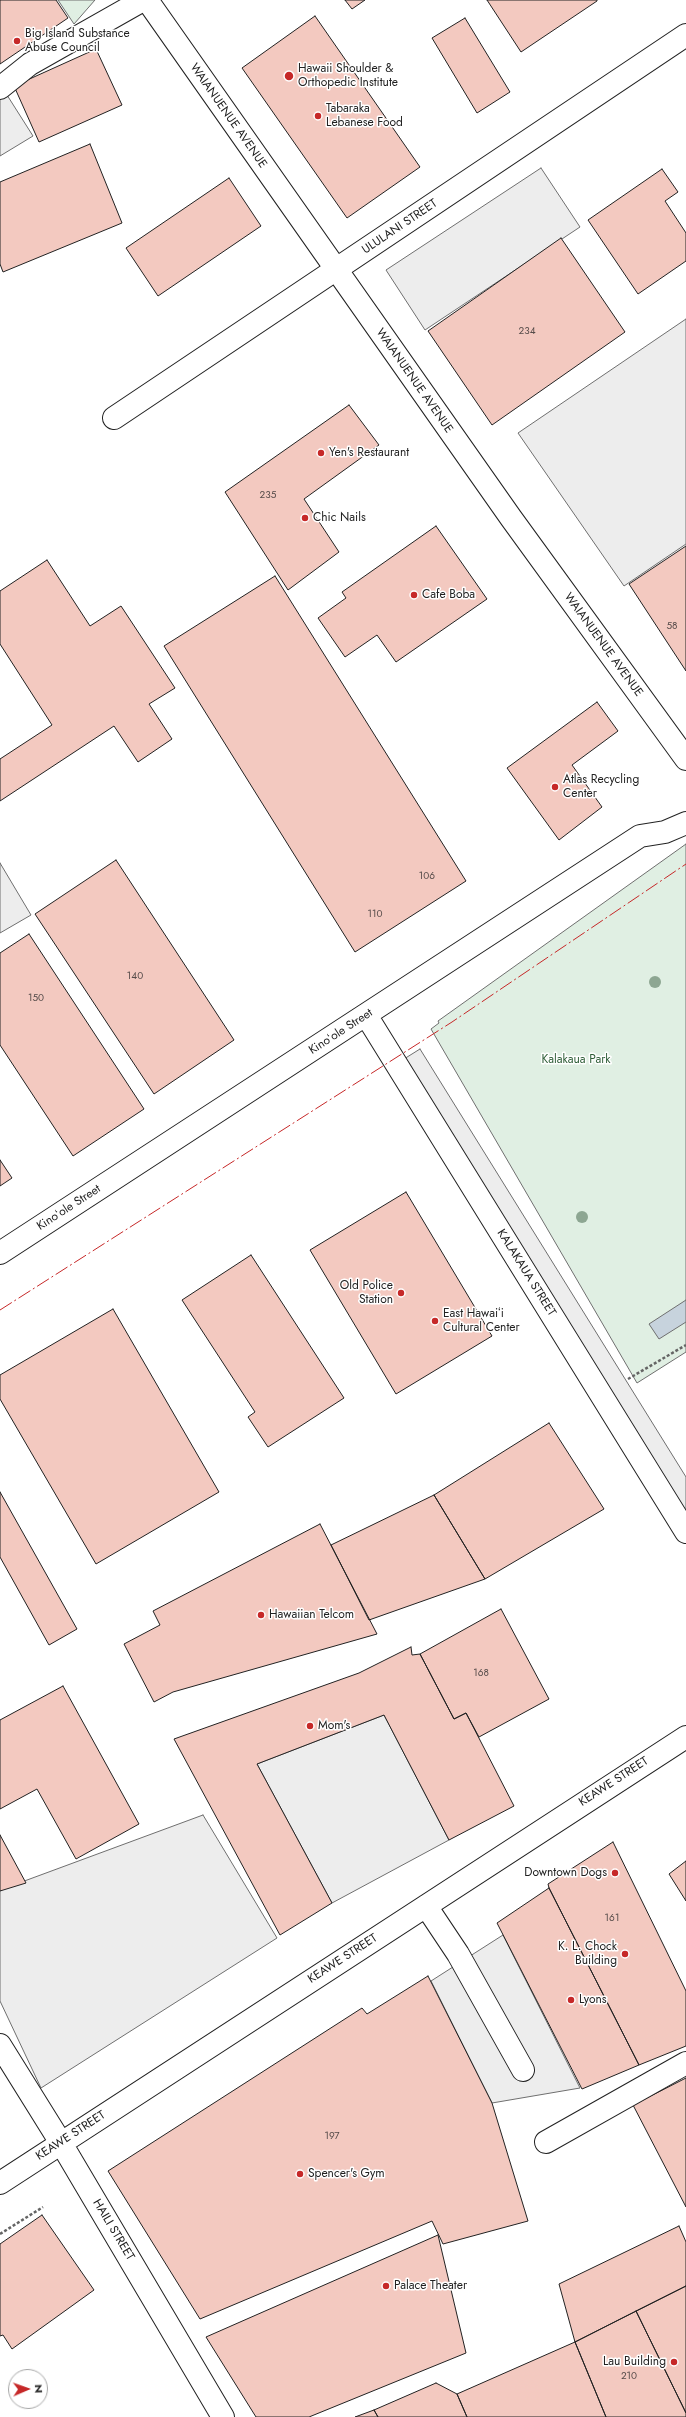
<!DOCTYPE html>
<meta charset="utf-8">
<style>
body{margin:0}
#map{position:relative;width:686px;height:2417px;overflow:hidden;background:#fff;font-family:Jost,sans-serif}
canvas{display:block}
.north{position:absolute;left:8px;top:2369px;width:40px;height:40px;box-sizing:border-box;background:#fff;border:1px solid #a7a7a7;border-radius:50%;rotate:88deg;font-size:11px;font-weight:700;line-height:16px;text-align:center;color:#222}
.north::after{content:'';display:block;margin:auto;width:14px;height:18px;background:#c62828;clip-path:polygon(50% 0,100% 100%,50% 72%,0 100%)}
</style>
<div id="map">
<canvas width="686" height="2417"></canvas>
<div class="north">N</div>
</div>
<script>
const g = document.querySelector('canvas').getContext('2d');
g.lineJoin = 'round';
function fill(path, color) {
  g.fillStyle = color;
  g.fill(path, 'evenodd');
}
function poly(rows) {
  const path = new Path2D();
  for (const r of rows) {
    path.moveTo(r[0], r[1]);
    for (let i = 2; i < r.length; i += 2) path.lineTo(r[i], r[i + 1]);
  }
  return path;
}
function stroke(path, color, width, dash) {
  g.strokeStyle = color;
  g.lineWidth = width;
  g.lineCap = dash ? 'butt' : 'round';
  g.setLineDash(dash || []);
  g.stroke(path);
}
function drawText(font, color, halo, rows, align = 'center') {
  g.font = font + ' Jost,sans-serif';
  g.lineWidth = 3;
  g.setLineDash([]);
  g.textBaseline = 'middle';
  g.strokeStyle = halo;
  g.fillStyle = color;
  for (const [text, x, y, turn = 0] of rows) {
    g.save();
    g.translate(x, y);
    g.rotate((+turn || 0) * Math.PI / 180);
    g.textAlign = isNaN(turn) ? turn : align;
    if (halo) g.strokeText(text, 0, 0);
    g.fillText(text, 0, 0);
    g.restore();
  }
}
const green = poly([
 [58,0,95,0,74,24,58,0],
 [686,844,686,1352,637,1383,431,1029,439,1023,438,1021,686,844]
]);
fill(green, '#e0efe3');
stroke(green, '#6f6f6f', 1);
const parking = poly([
 [0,84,33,136,0,156,0,84],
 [541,168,580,227,425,330,386,270,541,168],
 [686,319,686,544,624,586,518,433,686,319],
 [0,863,31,915,0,933,0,863],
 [420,1049,686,1477,686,1533,396,1064,420,1049],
 [384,1715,449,1840,332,1903,257,1764,384,1715],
 [203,1815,277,1938,41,2088,0,2001,0,1890,203,1815],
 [503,1935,580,2088,492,2103,431,1981,503,1935]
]);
fill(parking, '#ededed');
stroke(parking, '#6f6f6f', 1);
const water = poly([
 [686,1300,686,1322,659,1339,649,1324,686,1300]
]);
fill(water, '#c7d3dd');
stroke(water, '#6f6f6f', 1);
const building = poly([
 [0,0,56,0,68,18,0,64,0,0],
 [345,0,365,0,352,9,345,0],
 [487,0,597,0,597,1,521,52,487,0],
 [315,16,420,167,347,218,242,68,315,16],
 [465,18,510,92,477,113,432,38,465,18],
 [96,49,122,105,39,142,14,86,96,49],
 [90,144,122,223,3,272,0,264,0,182,90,144],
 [662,169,678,192,665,201,686,233,686,261,638,294,588,220,662,169],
 [229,178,261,226,158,296,126,248,229,178],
 [561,238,625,332,492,425,428,331,561,238],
 [349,405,379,445,304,499,339,552,288,590,225,492,349,405],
 [436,526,487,599,396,662,377,635,345,657,318,618,346,598,342,592,436,526],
 [686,546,686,671,629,584,686,546],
 [47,560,90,626,121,606,175,688,149,704,172,739,138,762,114,726,0,801,0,759,52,725,0,644,0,591,47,560],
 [275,576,466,881,355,952,164,646,275,576],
 [597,702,618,731,572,765,602,807,559,840,507,768,597,702],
 [116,860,234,1040,154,1094,35,914,116,860],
 [29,934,144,1109,73,1156,0,1045,0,953,29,934],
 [0,1160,12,1178,0,1186,0,1160],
 [406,1192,492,1336,396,1394,310,1250,406,1192],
 [251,1255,344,1398,268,1447,248,1417,255,1412,182,1300,251,1255],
 [113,1309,219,1492,96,1564,0,1399,0,1375,113,1309],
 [549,1423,604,1509,485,1579,434,1495,549,1423],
 [0,1492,77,1629,49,1645,0,1557,0,1492],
 [434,1495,485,1579,369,1620,331,1545,434,1495],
 [320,1524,377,1634,173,1692,154,1702,124,1644,160,1625,153,1611,320,1524],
 [501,1609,549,1699,479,1737,466,1713,454,1719,420,1654,501,1609],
 [411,1647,412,1655,420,1654,454,1719,466,1713,514,1806,449,1840,384,1715,257,1764,332,1903,280,1935,174,1739,359,1673,411,1647],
 [63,1686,139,1824,76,1859,37,1789,0,1809,0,1720,63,1686],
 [0,1835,26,1883,0,1891,0,1835],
 [613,1842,686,1991,686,2046,639,2065,549,1888,548,1884,613,1842],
 [686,1861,686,1901,669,1874,686,1861],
 [549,1888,639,2065,582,2089,497,1923,549,1888],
 [428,1976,492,2103,528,2221,443,2244,432,2221,200,2319,108,2171,362,2008,367,2014,428,1976],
 [686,2078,686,2207,633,2105,686,2078],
 [42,2215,94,2290,12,2349,3,2335,0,2336,0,2244,42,2215],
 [679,2226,686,2242,686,2286,575,2342,559,2284,679,2226],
 [438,2235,466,2353,309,2417,256,2417,206,2337,438,2235],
 [686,2286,686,2413,636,2311,686,2286],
 [636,2311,686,2413,686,2417,606,2417,575,2342,636,2311],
 [575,2342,606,2417,467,2417,457,2394,575,2342],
 [436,2383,457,2394,467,2417,378,2417,374,2410,436,2383],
 [374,2410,378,2417,355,2417,374,2410]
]);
fill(building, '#f3c9c0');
stroke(building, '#222', 1);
const minor = poly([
 [0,88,30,64,143,0],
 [114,418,686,35],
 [366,1015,686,1532],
 [0,1253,640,836,665,832,686,823],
 [426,1906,458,1954,523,2070],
 [0,2045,61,2143,223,2417],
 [546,2142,686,2063],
 [0,2183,686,1737]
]);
const major = poly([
 [147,0,511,518,686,759]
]);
stroke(minor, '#222', 24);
stroke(major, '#222', 24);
stroke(poly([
 [628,1379,686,1345],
 [0,2234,43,2207]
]), '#646464', 2.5, [3, 2]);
stroke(minor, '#fff', 22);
stroke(major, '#fff', 22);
stroke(poly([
 [0,1310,452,1022,686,864]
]), '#c62828', 1, [14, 3, 2, 3]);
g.fillStyle = '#8da692';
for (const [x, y] of [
 [655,982],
 [582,1217]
]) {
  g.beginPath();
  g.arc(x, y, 6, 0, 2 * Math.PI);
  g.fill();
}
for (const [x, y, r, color] of [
 [17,41,4,"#c62828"],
 [289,76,5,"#c62828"],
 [318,116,4,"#c62828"],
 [321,453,4,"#c62828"],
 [305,518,4,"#c62828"],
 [414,595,4,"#c62828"],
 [555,787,4,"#c62828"],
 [401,1293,4,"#c62828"],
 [435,1321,4,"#c62828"],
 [261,1615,4,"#c62828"],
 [310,1726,4,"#c62828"],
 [615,1873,4,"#c62828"],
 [625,1954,4,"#c62828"],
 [571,2000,4,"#c62828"],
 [300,2174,4,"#c62828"],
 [386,2286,4,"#c62828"],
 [674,2362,4,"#c62828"]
]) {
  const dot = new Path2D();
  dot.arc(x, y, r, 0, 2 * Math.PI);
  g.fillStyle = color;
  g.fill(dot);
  stroke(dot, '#fff', 1.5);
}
drawText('10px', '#564c4a', null, [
 ["234",527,332],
 ["235",268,496],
 ["58",672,627],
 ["106",427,877],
 ["110",375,915],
 ["140",135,977],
 ["150",36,999],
 ["168",481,1674],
 ["161",612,1919],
 ["197",332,2137],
 ["210",629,2377]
]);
drawText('12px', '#222', '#fff', [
 ["Big Island Substance",25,34],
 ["Abuse Council",25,48],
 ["Hawaii Shoulder &",298,69],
 ["Orthopedic Institute",298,83],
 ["Tabaraka",326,109],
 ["Lebanese Food",326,123],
 ["Yen's Restaurant",329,453],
 ["Chic Nails",313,518],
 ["Cafe Boba",422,595],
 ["Atlas Recycling",563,780],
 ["Center",563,794],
 ["Old Police",393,1286,"right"],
 ["Station",393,1300,"right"],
 ["East Hawaiʻi",443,1314],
 ["Cultural Center",443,1328],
 ["Hawaiian Telcom",269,1615],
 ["Mom's",318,1726],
 ["Downtown Dogs",607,1873,"right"],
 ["K. L. Chock",617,1947,"right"],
 ["Building",617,1961,"right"],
 ["Lyons",579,2000],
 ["Spencer's Gym",308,2174],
 ["Palace Theater",394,2286],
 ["Lau Building",666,2362,"right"]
], 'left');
drawText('12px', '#222', '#fff', [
 ["WAIANUENUE AVENUE",228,116,55],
 ["ULULANI STREET",400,227,-34],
 ["WAIANUENUE AVENUE",414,381,55],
 ["WAIANUENUE AVENUE",603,645,54],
 ["Kinoʻole Street",341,1032,-33],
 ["Kinoʻole Street",69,1208,-33],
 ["KALAKAUA STREET",526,1273,58],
 ["KEAWE STREET",614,1782,-33],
 ["KEAWE STREET",343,1959,-33],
 ["KEAWE STREET",71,2136,-33],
 ["HAILI STREET",113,2230,59]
]);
drawText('12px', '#2f5e38', '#fff', [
 ["Kalakaua Park",576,1060]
]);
</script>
